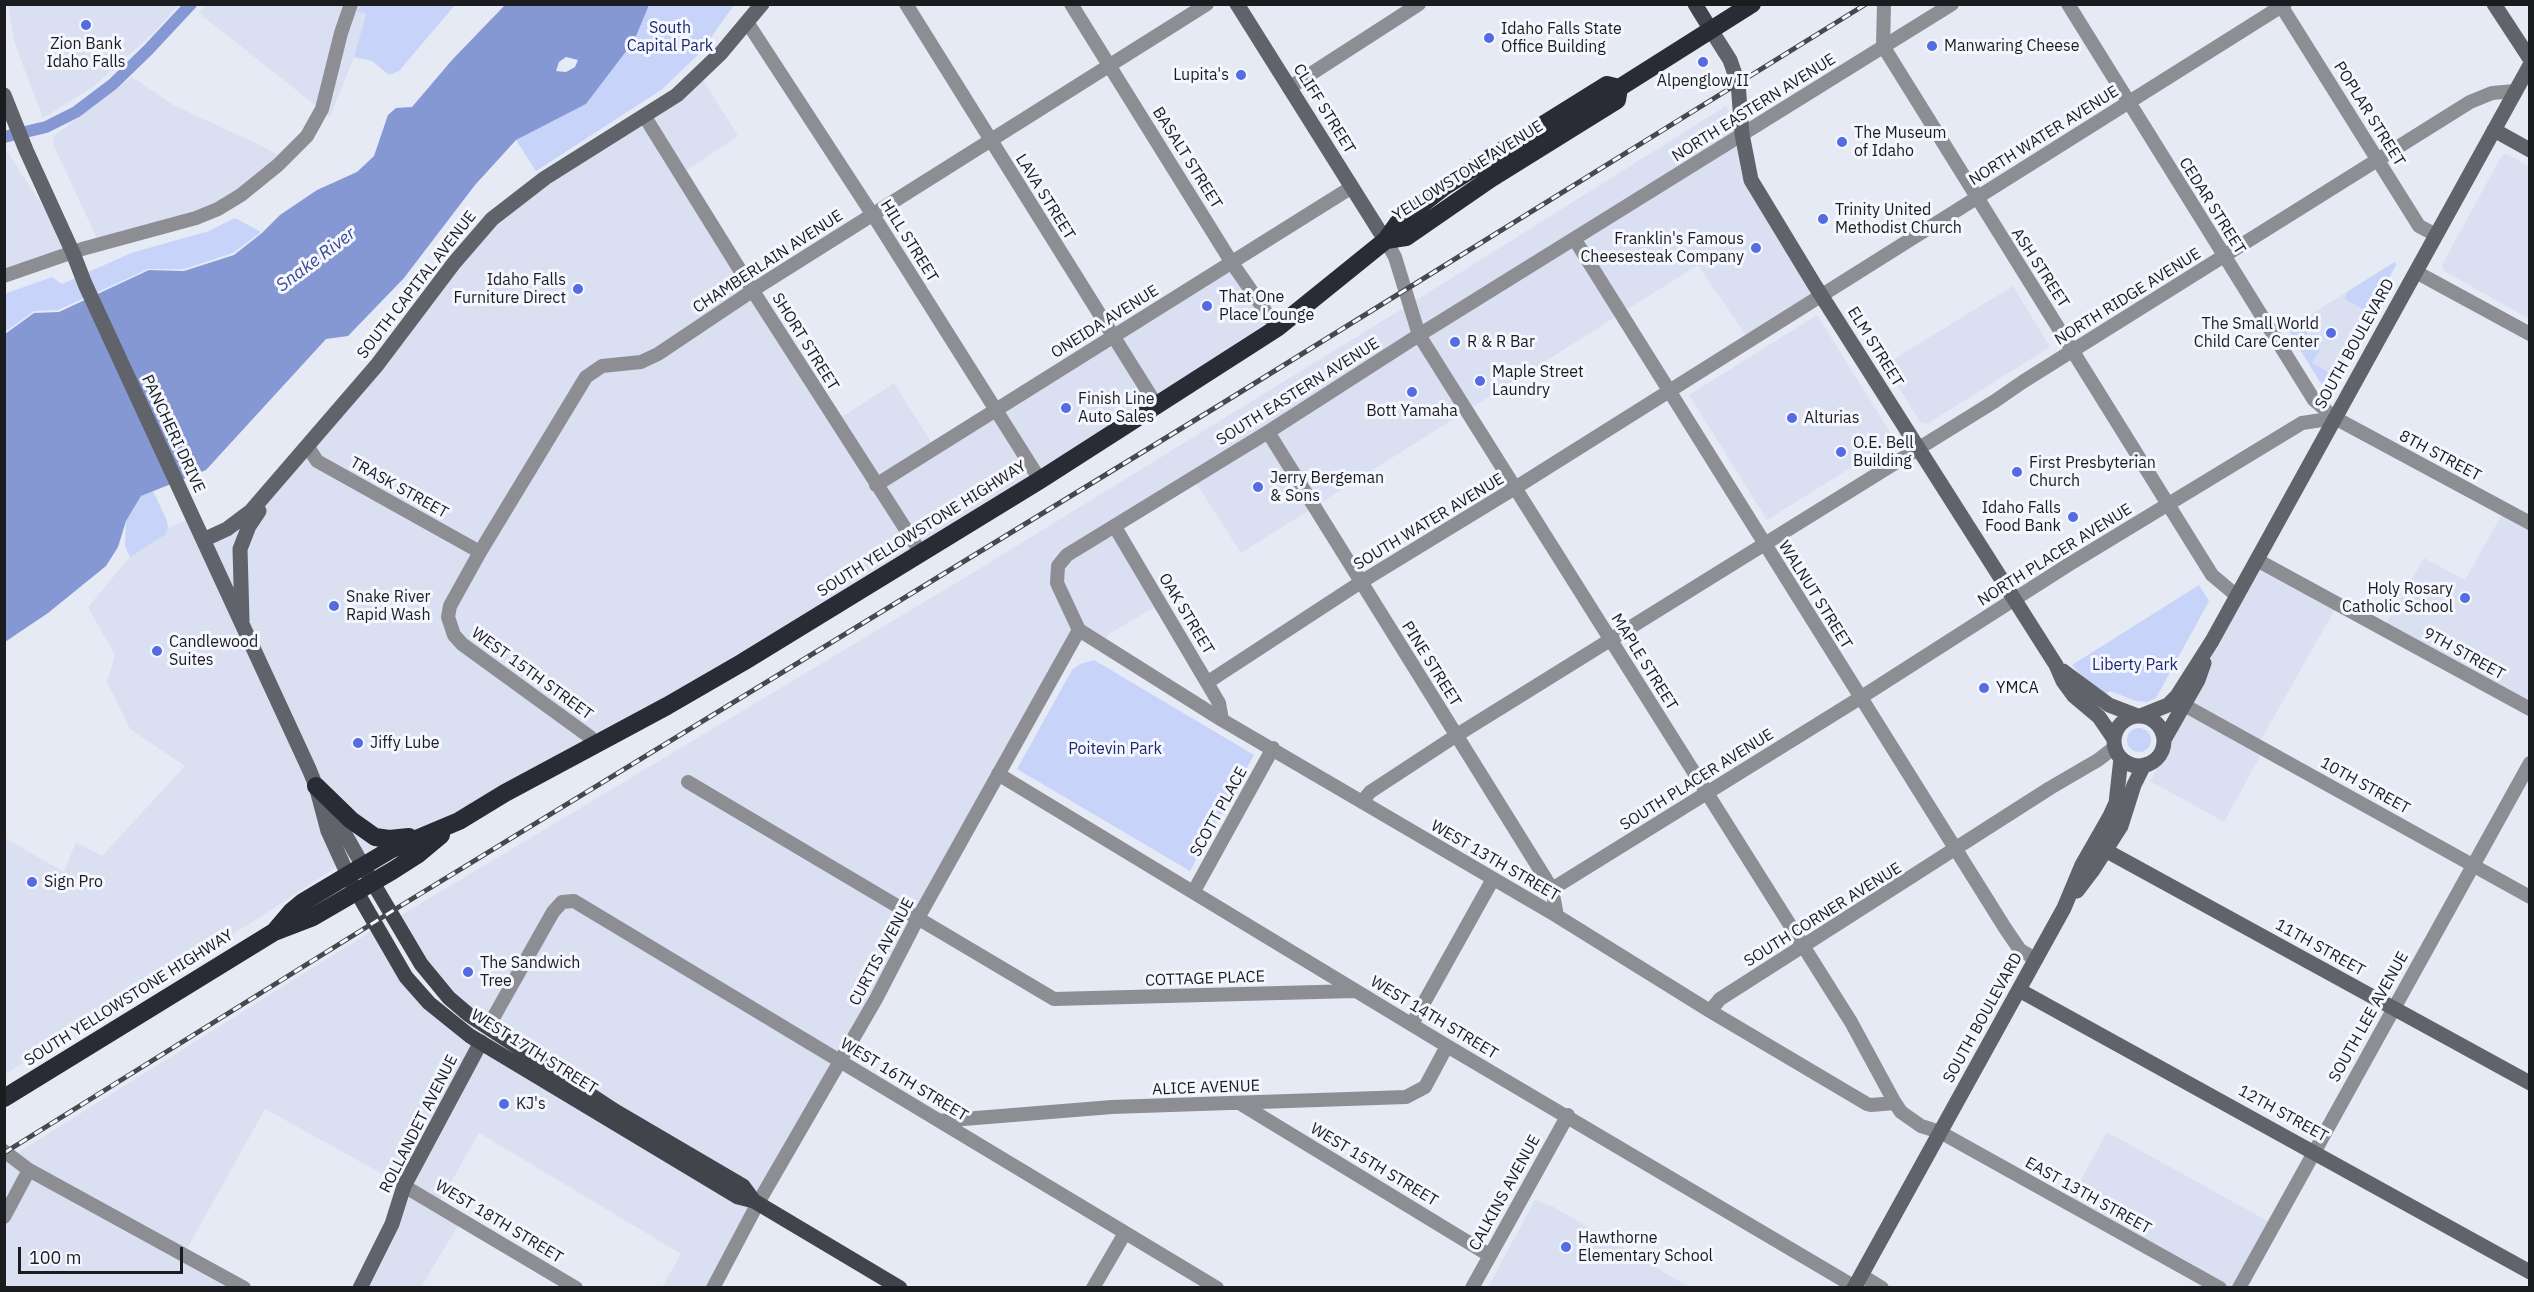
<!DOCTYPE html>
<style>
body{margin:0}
#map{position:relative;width:2534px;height:1292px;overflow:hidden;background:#e6eaf5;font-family:"IBM Plex Sans",sans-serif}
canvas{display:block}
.frame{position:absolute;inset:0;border:6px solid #1b1c20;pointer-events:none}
.scale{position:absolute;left:18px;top:1247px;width:165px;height:27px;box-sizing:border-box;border:3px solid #1b1c20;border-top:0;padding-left:8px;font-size:18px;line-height:21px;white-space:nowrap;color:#1b1c20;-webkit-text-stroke:4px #f5f7fe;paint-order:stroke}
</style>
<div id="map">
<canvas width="2534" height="1292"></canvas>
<div class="frame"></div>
<div class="scale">100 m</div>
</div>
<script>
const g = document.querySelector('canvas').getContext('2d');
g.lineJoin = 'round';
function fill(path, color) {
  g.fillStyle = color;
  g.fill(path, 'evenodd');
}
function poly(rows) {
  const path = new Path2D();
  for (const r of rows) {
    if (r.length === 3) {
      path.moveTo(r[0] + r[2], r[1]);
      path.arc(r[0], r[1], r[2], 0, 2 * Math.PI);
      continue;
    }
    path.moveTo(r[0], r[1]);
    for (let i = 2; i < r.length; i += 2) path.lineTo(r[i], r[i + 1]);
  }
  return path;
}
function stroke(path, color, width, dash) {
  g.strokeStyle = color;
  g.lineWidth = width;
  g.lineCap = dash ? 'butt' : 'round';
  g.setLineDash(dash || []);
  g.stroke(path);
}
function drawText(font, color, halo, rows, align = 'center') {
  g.font = font + ' "IBM Plex Sans",sans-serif';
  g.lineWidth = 6;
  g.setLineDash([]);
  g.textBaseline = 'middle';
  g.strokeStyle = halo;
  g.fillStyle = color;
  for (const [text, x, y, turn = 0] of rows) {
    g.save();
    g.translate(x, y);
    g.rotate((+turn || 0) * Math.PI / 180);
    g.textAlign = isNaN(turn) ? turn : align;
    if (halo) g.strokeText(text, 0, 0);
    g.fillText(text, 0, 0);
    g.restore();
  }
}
fill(poly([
 [8,5,8,4,179,5,150,36,93,87,43,118,15,44],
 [206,5,361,5,357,12,366,14,354,57,330,117,199,13],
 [700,75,738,136,681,174,836,421,894,383,935,448,1232,263,1271,320,1152,399,917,546,459,821,349,859,254,921,5,1074,5,838,64,872,76,842,102,856,185,766,130,729,107,682,115,655,88,607,130,557,165,535,168,528,192,518,203,540,227,529,308,447,492,219],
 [132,77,175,106,262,146,284,159,218,209,100,245,53,144,54,136],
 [1726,106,1742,134,1746,162,1821,296,1749,340,1698,265,1241,553,1193,478,1115,527,1162,603,1109,634,1101,645,1079,630,713,1287,662,1287,681,1254,479,1133,438,1205,462,1219,421,1287,360,1287,404,1186,265,1109,184,1254,243,1287,5,1288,5,1153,11,1157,376,928,410,982,480,1035,463,1019,393,920,966,577,1410,304],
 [5,148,73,253,5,283],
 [2507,154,2529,166,2529,319,2444,271,2442,265,2502,155],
 [2394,262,2396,265,2325,390,2288,329],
 [2013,286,2050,347,1927,424,1921,423,1884,365],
 [1817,315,1895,440,1767,520,1689,395],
 [2505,509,2529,523,2529,709,2383,629,2424,558,2465,580],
 [2257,560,2338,604,2258,745,2264,749,2224,822,2150,781,2164,756,2165,738],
 [2107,1132,2275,1225,2239,1287,2220,1287,2068,1204],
 [1535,1200,1554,1207,1689,1287,1488,1287]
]), '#dae0f2');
fill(poly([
 [361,5,361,4,455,5,399,71,389,75,372,61,354,57,366,14,357,12],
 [649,5,734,5,700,53,661,90,536,171,516,140,586,104,634,41],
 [235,218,261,232,233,253,184,269,148,269,58,310,34,311,5,332,4,294,52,277,62,284,131,253,209,231],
 [2395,262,2396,265,2370,313,2345,299,2347,292],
 [2362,321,2365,322,2325,390,2299,348,2316,343,2320,350,2312,363,2329,373,2339,359,2340,352,2347,345,2354,328,2360,325],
 [2296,324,2307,330,2307,337,2311,342,2298,346,2288,329],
 [153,491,167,521,168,528,165,535,130,557,125,546,126,521,141,496],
 [2199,585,2209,601,2156,698,2147,702,2136,701,2110,691,2105,694,2082,676,2072,665],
 [1094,660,1254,755,1190,871,1017,769,1072,670,1080,664],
 [2139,740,12]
]), '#c7d3f9');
fill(poly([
 [505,5,649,5,634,41,586,104,516,140,475,185,404,278,348,336,326,339,206,470,141,496,126,521,118,547,106,566,48,613,5,642,5,334,34,313,59,312,149,270,184,271,234,255,262,233,280,215,317,190,357,172,374,156,388,115,396,108,412,107,452,60],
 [566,57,578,60,575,67,566,72,556,71,559,62]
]), '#8698d4');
stroke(poly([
 [4,137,46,127,76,112,113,84,148,50,191,4]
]), '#8698d4', 12);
stroke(poly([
 [906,4,1157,406],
 [1071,4,1232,263,1277,328],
 [1884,4,1883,46,2212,575,2237,596],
 [1952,4,1419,335,1268,432,1067,555,1058,566,1057,583,1079,630,1222,720,1557,916,1710,1011,1867,1104,1871,1105,1895,1103,1901,1112,1921,1126,1940,1132,2220,1288],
 [2068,4,2314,400,2335,418,2530,523],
 [2280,4,2419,226,2436,235],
 [747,22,880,226,1040,480],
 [1289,88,1419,4],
 [645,117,753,291,921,553],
 [1382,234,1395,257,1419,335,1851,1022,1895,1103],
 [1575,240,2005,928,2020,950,2036,959],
 [2416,272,2530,334],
 [4,276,82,249,196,218,218,209,241,195,278,165,307,136,322,109,341,33,351,4],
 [1268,432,1552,889,1557,916],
 [308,447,317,461,480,552],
 [876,485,1352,187],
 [1115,527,1219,703,1222,720],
 [2257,560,2530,709],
 [1208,682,1361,582,1515,488,2285,4],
 [2184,705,2530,897],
 [595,745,590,737,462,644,454,635,448,617,450,606,480,552,586,377,602,366,641,362,658,354,764,283,1207,4],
 [998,774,1447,1046,1855,1287],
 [688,782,1054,999,1355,991],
 [1362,802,1370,792,1457,735,1995,401,2024,381,2470,102,2492,93,2515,91],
 [1552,889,1860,698,2068,565,2302,423,2335,418],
 [1194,891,1273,748],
 [1710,1011,1720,999,2050,788,2098,760,2115,747],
 [1412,1024,1493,879],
 [488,1027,553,912,562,902,574,901,1217,1288],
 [1241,1104,1489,1255],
 [939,1121,1112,1107,1406,1097,1425,1087,1447,1046],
 [4,1151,29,1170,244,1288],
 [404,1186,576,1288],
 [4,1217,29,1170],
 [1861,1275,1882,1288],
 [713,1288,758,1203,876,999,918,918,1079,630],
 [1093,1288,1125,1233],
 [1472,1288,1568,1115],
 [2239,1288,2530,763]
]), '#8c8e93', 14);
stroke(poly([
 [1237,4,1380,232],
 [2494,4,2530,59],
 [1711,30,1730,60,1738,83,1742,134,1751,180,1814,284,2056,665,2063,681,2074,696,2099,717,2114,739],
 [4,95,26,150,73,253,85,284,309,769,316,786,328,831,348,875],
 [2494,130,2530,150],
 [203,540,227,529,251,511,377,365,454,263,492,219,545,178,677,95,721,53,762,4],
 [242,620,240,549,249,526,259,511],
 [2063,671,2109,705,2135,715],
 [2143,715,2168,705,2177,696,2212,641,2530,65],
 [2139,741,25],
 [2165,738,2198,680,2204,663],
 [329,806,363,866],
 [2094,844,2530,1083],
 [2077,891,2093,870,2121,826,2134,785,2144,765],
 [2019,990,2530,1272],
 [360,1288,392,1224,404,1186,481,1042],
 [1854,1288,2064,908,2082,865,2110,816,2116,803,2121,758]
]), '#606369', 15);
stroke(poly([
 [1695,4,1711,30],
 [363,866,421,964,449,998,469,1015,615,1111,743,1186,754,1201],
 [351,882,406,977,429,1003,470,1036,738,1197,754,1201,900,1288]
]), '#42444c', 15);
stroke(poly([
 [1386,240,1406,237,1490,179,1617,100,1619,88,1752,4],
 [316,786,351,820,375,837,389,839,409,837],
 [274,932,291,912,303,902,390,850,459,821,505,793,667,706,743,662,1040,480,1277,328,1386,240,1398,223,1445,186,1607,85,1619,88],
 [4,1098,274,932,313,917,392,871,417,855,441,835]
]), '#292c34', 18);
const rail = poly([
 [4,1153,402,905,1218,406,1866,4]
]);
stroke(rail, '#46484d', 5);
stroke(rail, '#f5f7fe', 3, [9]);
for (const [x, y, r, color] of [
 [86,25,6,"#546be1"],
 [1489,38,6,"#546be1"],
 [1932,46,6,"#546be1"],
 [1703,62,6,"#546be1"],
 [1241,75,6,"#546be1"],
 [1842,142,6,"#546be1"],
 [1823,219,6,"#546be1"],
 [1756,248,6,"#546be1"],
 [578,289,6,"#546be1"],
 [1207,306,6,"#546be1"],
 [2331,333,6,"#546be1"],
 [1455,342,6,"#546be1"],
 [1480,381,6,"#546be1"],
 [1412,392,6,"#546be1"],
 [1066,408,6,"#546be1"],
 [1792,418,6,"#546be1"],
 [1841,452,6,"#546be1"],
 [2017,472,6,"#546be1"],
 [1258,487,6,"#546be1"],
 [2073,517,6,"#546be1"],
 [2465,598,6,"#546be1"],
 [334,606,6,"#546be1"],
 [157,651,6,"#546be1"],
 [1984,688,6,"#546be1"],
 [358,743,6,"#546be1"],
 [32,882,6,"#546be1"],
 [468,972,6,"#546be1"],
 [504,1104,6,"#546be1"],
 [1566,1247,6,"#546be1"]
]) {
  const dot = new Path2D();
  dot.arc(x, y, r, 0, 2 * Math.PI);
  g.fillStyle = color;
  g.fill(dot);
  stroke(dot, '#f5f7fe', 2);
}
drawText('16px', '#1f2a70', '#f5f7fe', [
 ["South",670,28],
 ["Capital Park",670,46],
 ["Liberty Park",2135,665],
 ["Poitevin Park",1115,749]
]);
drawText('16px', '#1b1c20', '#f5f7fe', [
 ["Idaho Falls State",1501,29],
 ["Office Building",1501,47],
 ["Zion Bank",86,44,"center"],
 ["Idaho Falls",86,62,"center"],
 ["Manwaring Cheese",1944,46],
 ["Lupita's",1229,75,"right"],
 ["Alpenglow II",1703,81,"center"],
 ["The Museum",1854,133],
 ["of Idaho",1854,151],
 ["Trinity United",1835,210],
 ["Methodist Church",1835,228],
 ["Franklin's Famous",1744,239,"right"],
 ["Cheesesteak Company",1744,257,"right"],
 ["Idaho Falls",566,280,"right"],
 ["Furniture Direct",566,298,"right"],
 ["That One",1219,297],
 ["Place Lounge",1219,315],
 ["The Small World",2319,324,"right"],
 ["Child Care Center",2319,342,"right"],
 ["R & R Bar",1467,342],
 ["Maple Street",1492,372],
 ["Laundry",1492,390],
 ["Finish Line",1078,399],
 ["Auto Sales",1078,417],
 ["Bott Yamaha",1412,411,"center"],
 ["Alturias",1804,418],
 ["O.E. Bell",1853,443],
 ["Building",1853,461],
 ["First Presbyterian",2029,463],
 ["Church",2029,481],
 ["Jerry Bergeman",1270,478],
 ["& Sons",1270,496],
 ["Idaho Falls",2061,508,"right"],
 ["Food Bank",2061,526,"right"],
 ["Holy Rosary",2453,589,"right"],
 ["Catholic School",2453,607,"right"],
 ["Snake River",346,597],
 ["Rapid Wash",346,615],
 ["Candlewood",169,642],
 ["Suites",169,660],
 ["YMCA",1996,688],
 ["Jiffy Lube",370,743],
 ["Sign Pro",44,882],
 ["The Sandwich",480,963],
 ["Tree",480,981],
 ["KJ's",516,1104],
 ["Hawthorne",1578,1238],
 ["Elementary School",1578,1256]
], 'left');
drawText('16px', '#1b1c20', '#f5f7fe', [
 ["NORTH EASTERN AVENUE",1754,108,-32],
 ["CLIFF STREET",1324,109,58],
 ["POPLAR STREET",2369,114,58],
 ["NORTH WATER AVENUE",2044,136,-32],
 ["BASALT STREET",1187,158,58],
 ["YELLOWSTONE AVENUE",1468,171,-32],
 ["LAVA STREET",1045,197,58],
 ["CEDAR STREET",2212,206,58],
 ["HILL STREET",909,241,58],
 ["CHAMBERLAIN AVENUE",768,262,-33],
 ["ASH STREET",2040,268,57],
 ["SOUTH CAPITAL AVENUE",417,285,-52],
 ["NORTH RIDGE AVENUE",2128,297,-32],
 ["ONEIDA AVENUE",1105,322,-32],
 ["SHORT STREET",805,342,58],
 ["SOUTH BOULEVARD",2355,344,-61],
 ["ELM STREET",1875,347,58],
 ["SOUTH EASTERN AVENUE",1298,392,-32],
 ["PANCHERI DRIVE",173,434,65],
 ["8TH STREET",2440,456,28],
 ["TRASK STREET",399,488,29],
 ["SOUTH WATER AVENUE",1429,522,-31],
 ["SOUTH YELLOWSTONE HIGHWAY",922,529,-32],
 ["NORTH PLACER AVENUE",2055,555,-32],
 ["WALNUT STREET",1815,595,58],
 ["OAK STREET",1186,614,59],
 ["9TH STREET",2464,654,29],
 ["MAPLE STREET",1644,662,58],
 ["PINE STREET",1431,664,58],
 ["WEST 15TH STREET",532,674,36],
 ["SOUTH PLACER AVENUE",1697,780,-32],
 ["10TH STREET",2365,786,29],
 ["SCOTT PLACE",1219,812,-61],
 ["WEST 13TH STREET",1495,861,30],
 ["SOUTH CORNER AVENUE",1823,915,-32],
 ["11TH STREET",2320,948,29],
 ["CURTIS AVENUE",882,952,-62],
 ["COTTAGE PLACE",1205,979,-2],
 ["SOUTH YELLOWSTONE HIGHWAY",129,998,-32],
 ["SOUTH LEE AVENUE",2369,1017,-61],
 ["WEST 14TH STREET",1434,1018,31],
 ["SOUTH BOULEVARD",1983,1018,-61],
 ["WEST 17TH STREET",534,1052,32],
 ["WEST 16TH STREET",904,1080,31],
 ["ALICE AVENUE",1206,1088,-2],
 ["12TH STREET",2283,1114,29],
 ["ROLLANDET AVENUE",419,1124,-63],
 ["WEST 15TH STREET",1374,1165,31],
 ["CALKINS AVENUE",1505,1193,-61],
 ["EAST 13TH STREET",2088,1196,29],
 ["WEST 18TH STREET",499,1222,31]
]);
drawText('italic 18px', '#394891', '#f5f7fe', [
 ["Snake River",316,260,-37]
]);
</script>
